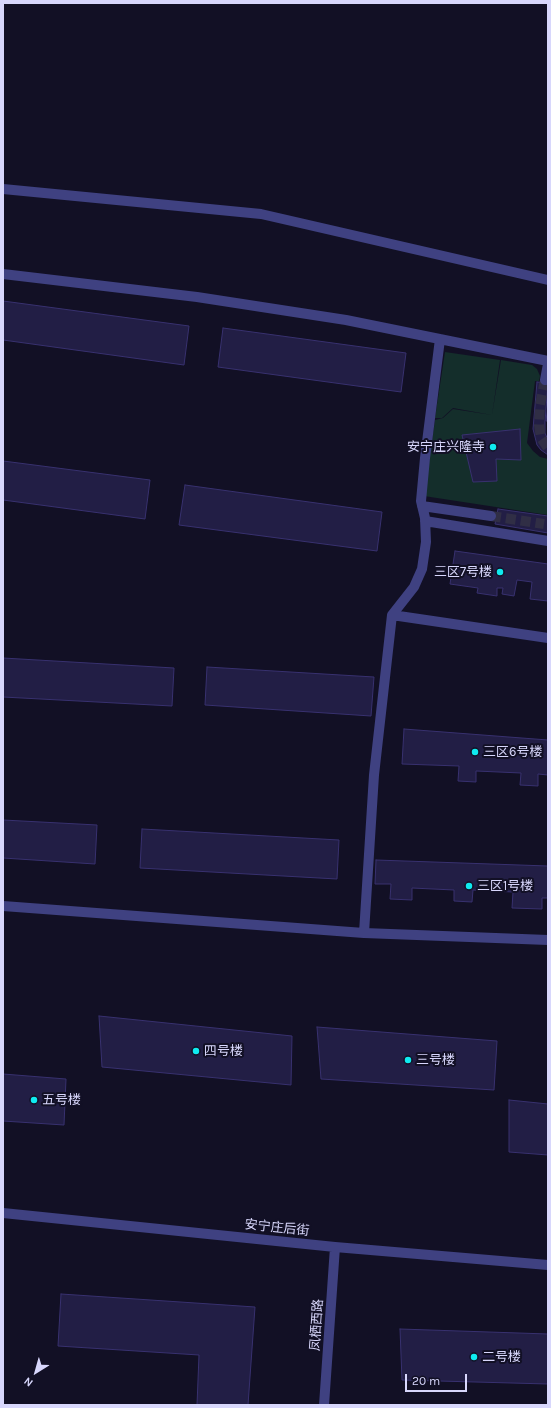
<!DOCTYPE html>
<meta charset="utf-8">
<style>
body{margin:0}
#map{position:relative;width:551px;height:1408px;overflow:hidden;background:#121025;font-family:Karla,sans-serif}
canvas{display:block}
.frame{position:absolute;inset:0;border:4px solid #d8d7fc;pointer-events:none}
.north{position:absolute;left:16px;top:1352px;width:40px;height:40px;-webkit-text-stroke:3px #121025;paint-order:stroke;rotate:217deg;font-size:11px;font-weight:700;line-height:16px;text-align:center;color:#d8d7fc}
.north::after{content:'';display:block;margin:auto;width:14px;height:18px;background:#d8d7fc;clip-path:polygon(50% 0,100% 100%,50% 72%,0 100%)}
.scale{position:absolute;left:405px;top:1374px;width:62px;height:18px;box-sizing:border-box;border:2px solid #d8d7fc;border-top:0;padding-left:5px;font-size:12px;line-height:14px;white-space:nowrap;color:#d8d7fc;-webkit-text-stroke:3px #121025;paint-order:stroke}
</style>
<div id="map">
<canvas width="551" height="1408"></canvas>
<div class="frame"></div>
<div class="north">N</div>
<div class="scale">20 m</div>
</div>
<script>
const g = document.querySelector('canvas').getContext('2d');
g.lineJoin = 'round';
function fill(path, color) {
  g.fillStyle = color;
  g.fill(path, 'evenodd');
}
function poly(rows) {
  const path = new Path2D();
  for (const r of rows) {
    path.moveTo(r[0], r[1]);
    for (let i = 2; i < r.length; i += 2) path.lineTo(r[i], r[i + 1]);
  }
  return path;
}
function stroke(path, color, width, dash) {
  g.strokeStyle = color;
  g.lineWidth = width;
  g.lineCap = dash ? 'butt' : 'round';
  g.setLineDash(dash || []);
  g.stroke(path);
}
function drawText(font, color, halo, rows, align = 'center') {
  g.font = font + ' Karla,"Noto Sans SC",sans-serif';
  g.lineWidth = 4;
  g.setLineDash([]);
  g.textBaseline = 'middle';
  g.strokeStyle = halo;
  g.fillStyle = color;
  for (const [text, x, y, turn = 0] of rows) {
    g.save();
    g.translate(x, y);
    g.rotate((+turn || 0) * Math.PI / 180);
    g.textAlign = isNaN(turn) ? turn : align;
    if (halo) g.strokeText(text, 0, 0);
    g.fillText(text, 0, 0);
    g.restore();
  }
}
fill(poly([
 [445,352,500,360,492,415,453,408,442,418,435,418],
 [501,360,532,365,537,369,540,376,539,381,535,381,527,443,533,451,540,457,548,459,548,515,424,496,435,420,443,418,453,409,492,415]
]), '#142e2b');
const building = poly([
 [3,301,189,326,184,365,3,340,3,301],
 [223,328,406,353,401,392,218,367,223,328],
 [537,382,548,383,545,422,545,433,548,440,548,455,541,450,537,445,533,429,537,382],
 [548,405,548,421,546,421,548,405],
 [520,429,521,460,496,459,497,481,473,482,462,435,520,429],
 [3,461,150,480,145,519,3,500,3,461],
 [185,485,382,512,377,551,179,525,185,485],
 [498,509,548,516,548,533,495,524,498,509],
 [455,551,548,564,548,601,530,599,532,582,517,580,514,596,502,594,503,588,497,588,497,596,477,593,478,588,450,584,455,551],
 [3,658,174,668,172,706,3,697,3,658],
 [207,667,374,677,371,716,205,705,207,667],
 [404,729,548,740,548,775,538,774,538,786,520,785,521,773,476,771,476,782,458,781,459,766,402,764,404,729],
 [3,820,97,825,95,864,3,858,3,820],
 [142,829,339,840,337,879,140,868,142,829],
 [376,860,548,866,548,898,542,898,542,909,512,908,513,892,473,890,472,902,454,901,454,890,412,888,412,900,390,899,391,884,375,884,376,860],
 [99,1016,292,1036,291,1085,102,1067,99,1016],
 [317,1027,497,1041,494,1090,321,1079,317,1027],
 [3,1074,66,1079,64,1125,3,1121,3,1074],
 [509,1100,548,1104,548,1155,509,1152,509,1100],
 [61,1294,255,1307,248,1405,197,1405,199,1355,58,1346,61,1294],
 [400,1329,548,1334,548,1384,402,1380,400,1329]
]);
fill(building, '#221e45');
stroke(building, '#38316f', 1);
stroke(poly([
 [545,380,540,405,539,425,541,438,548,448],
 [491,516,544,524]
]), '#302e45', 10, [10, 5]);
stroke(poly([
 [3,189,261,214,548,280],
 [3,274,197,297,346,320,548,361],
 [545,380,548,364],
 [422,506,491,516],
 [425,521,548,541],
 [392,615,548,638],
 [3,906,364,933,548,940],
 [364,933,374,775,392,615,414,587,422,569,426,542,425,518,421,501,425,458,440,339],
 [3,1213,335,1247,548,1265],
 [324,1405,335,1247]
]), '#3f4181', 10);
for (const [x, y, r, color] of [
 [493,447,4,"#0febf0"],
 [500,572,4,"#0febf0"],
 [475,752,4,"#0febf0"],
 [469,886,4,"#0febf0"],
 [196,1051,4,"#0febf0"],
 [408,1060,4,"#0febf0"],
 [34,1100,4,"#0febf0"],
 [474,1357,4,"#0febf0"]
]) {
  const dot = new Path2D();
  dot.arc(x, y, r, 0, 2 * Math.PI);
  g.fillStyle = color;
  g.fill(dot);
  stroke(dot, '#121025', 1.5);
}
drawText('13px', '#d8d7fc', '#121025', [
 ["安宁庄兴隆寺",485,447,"right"],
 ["三区7号楼",492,572,"right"],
 ["三区6号楼",483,752],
 ["三区1号楼",477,886],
 ["四号楼",204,1051],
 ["三号楼",416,1060],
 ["五号楼",42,1100],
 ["二号楼",482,1357]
], 'left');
drawText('13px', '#d8d7fc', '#121025', [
 ["安宁庄后街",277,1228,6],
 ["凤栖西路",317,1325,-86]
]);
</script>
